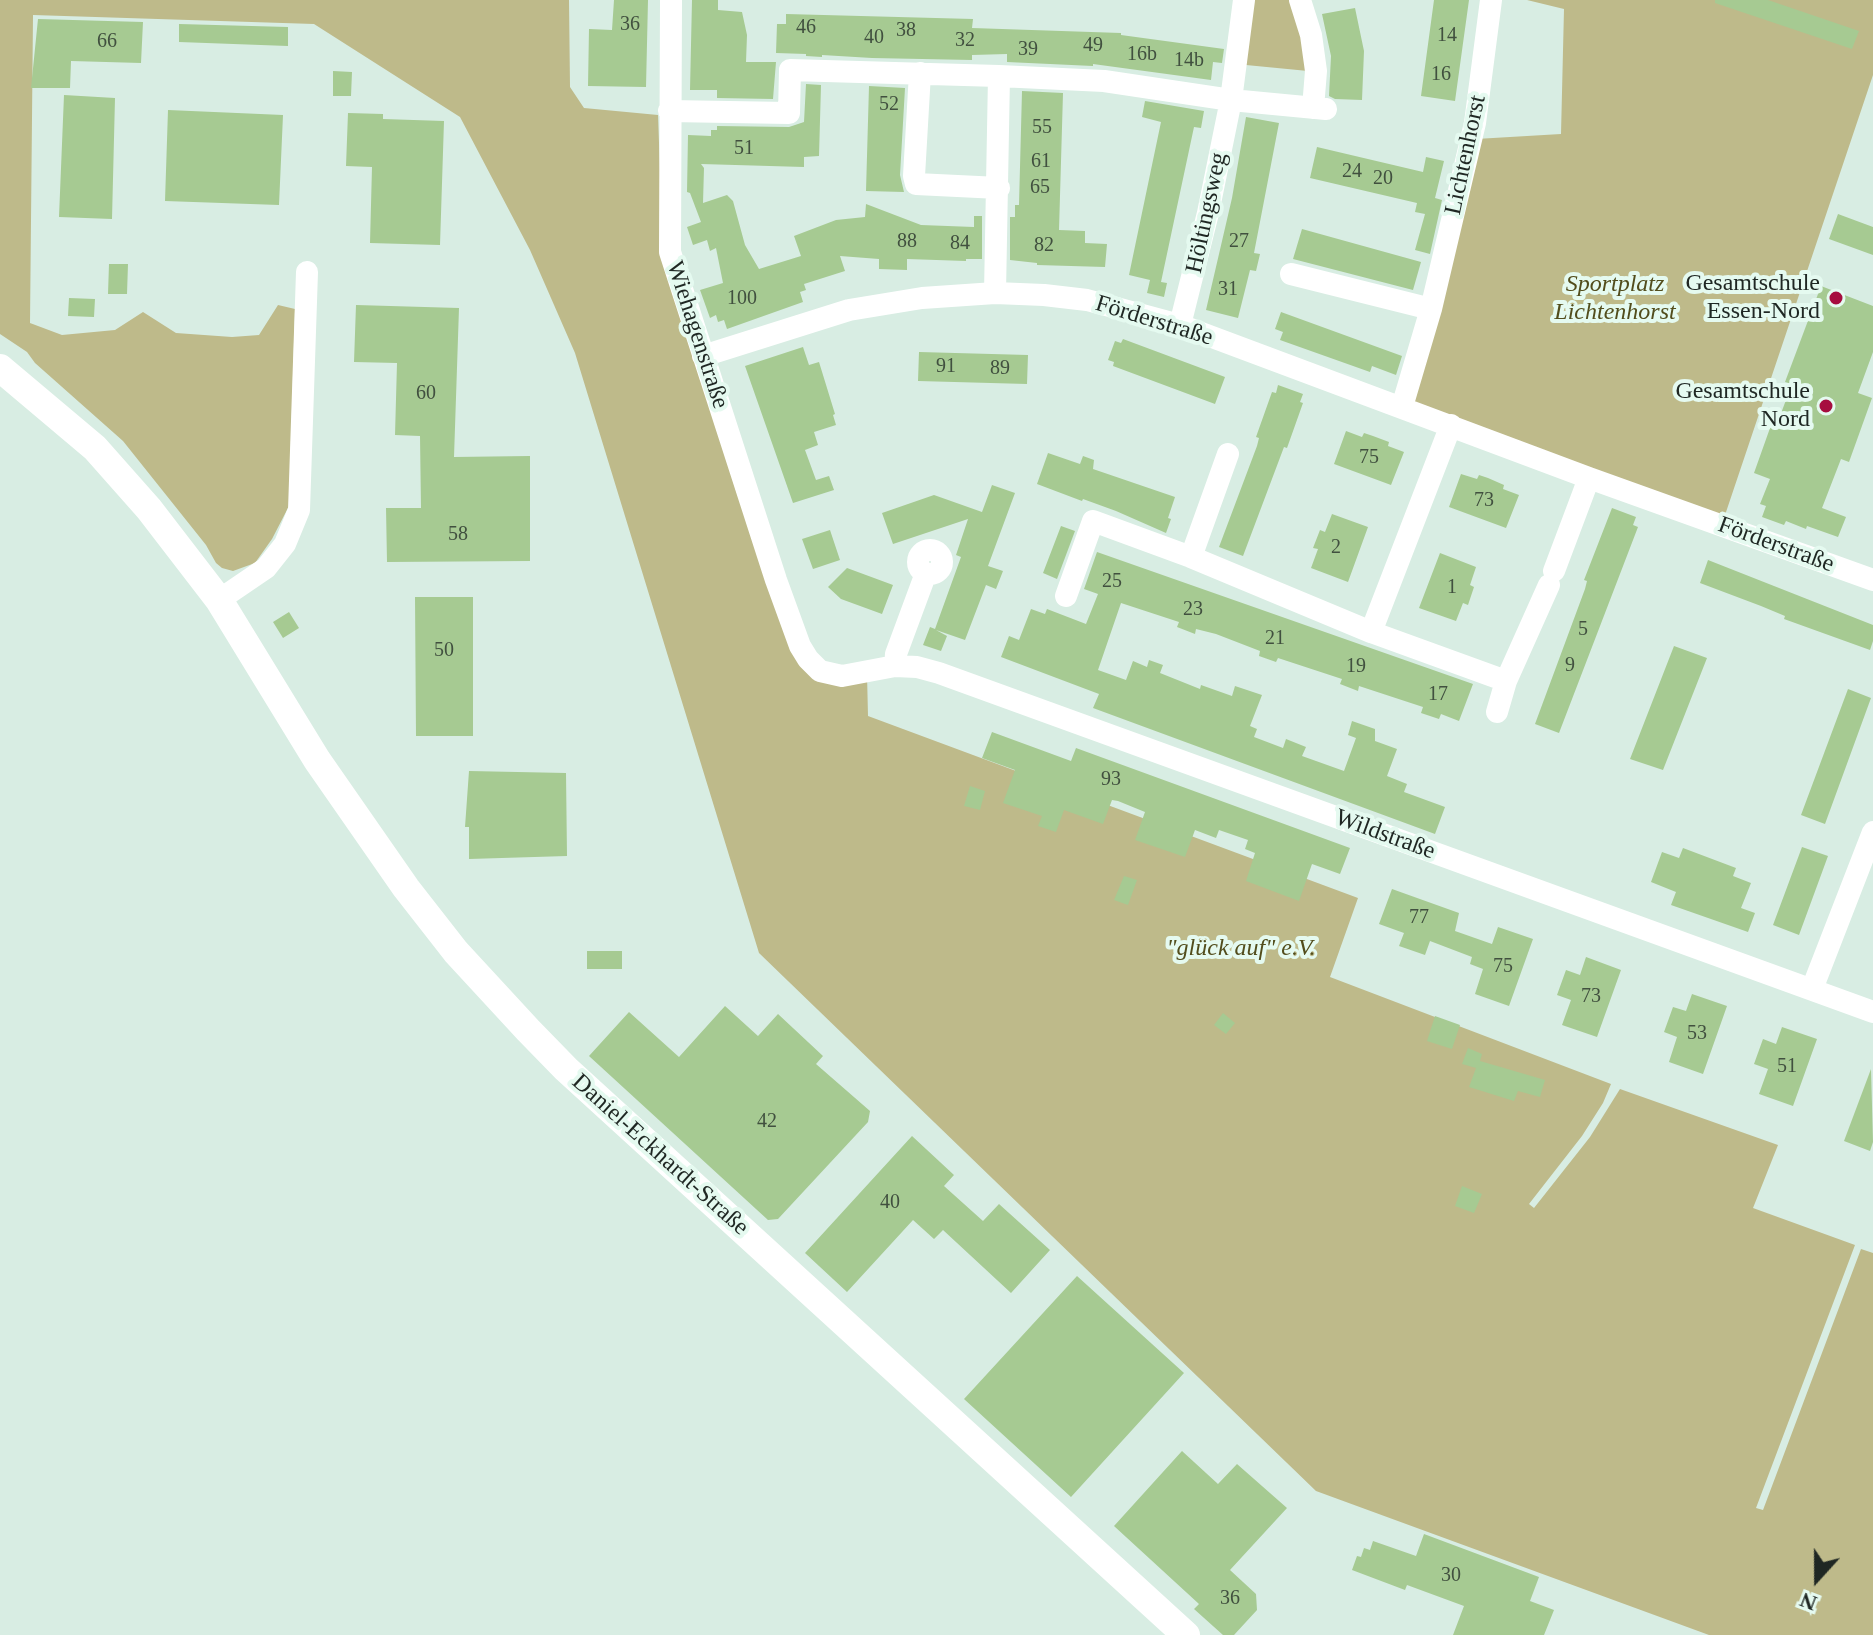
<!DOCTYPE html>
<meta charset="utf-8">
<style>
body{margin:0}
#map{position:relative;width:1873px;height:1635px;overflow:hidden;background:#d8ede3;font-family:Georgia,serif}
canvas{display:block}
.north{position:absolute;left:1777px;top:1539px;width:80px;height:80px;-webkit-text-stroke:6px #e5faf0;paint-order:stroke;rotate:201deg;font-size:22px;font-weight:700;line-height:32px;text-align:center;color:#1f2723}
.north::after{content:'';display:block;margin:auto;width:28px;height:36px;background:#1f2723;clip-path:polygon(50% 0,100% 100%,50% 72%,0 100%)}
</style>
<div id="map">
<canvas width="1873" height="1635"></canvas>
<div class="north">N</div>
</div>
<script>
const g = document.querySelector('canvas').getContext('2d');
g.lineJoin = 'round';
function fill(path, color) {
  g.fillStyle = color;
  g.fill(path, 'evenodd');
}
function poly(rows) {
  const path = new Path2D();
  for (const r of rows) {
    if (r.length === 3) {
      path.moveTo(r[0] + r[2], r[1]);
      path.arc(r[0], r[1], r[2], 0, 2 * Math.PI);
      continue;
    }
    path.moveTo(r[0], r[1]);
    for (let i = 2; i < r.length; i += 2) path.lineTo(r[i], r[i + 1]);
  }
  return path;
}
function stroke(path, color, width, dash) {
  g.strokeStyle = color;
  g.lineWidth = width;
  g.lineCap = dash ? 'butt' : 'round';
  g.setLineDash(dash || []);
  g.stroke(path);
}
function drawText(font, color, halo, rows, align = 'center') {
  g.font = font + ' Georgia,serif';
  g.lineWidth = 8;
  g.setLineDash([]);
  g.textBaseline = 'middle';
  g.strokeStyle = halo;
  g.fillStyle = color;
  for (const [text, x, y, turn = 0] of rows) {
    g.save();
    g.translate(x, y);
    g.rotate((+turn || 0) * Math.PI / 180);
    g.textAlign = isNaN(turn) ? turn : align;
    if (halo) g.strokeText(text, 0, 0);
    g.fillText(text, 0, 0);
    g.restore();
  }
}
fill(poly([
 [0,0,569,0,570,87,584,108,658,115,663,254,806,661,867,674,868,716,1358,898,1330,977,1611,1084,1603,1103,1582,1136,1529,1204,1534,1208,1590,1137,1620,1089,1778,1145,1753,1208,1855,1245,1756,1508,1763,1510,1861,1249,1873,1253,1873,1635,1709,1635,1316,1491,759,953,575,353,530,250,460,117,314,24,33,15,30,323,62,335,115,330,143,312,176,333,232,337,259,335,278,305,295,309,289,506,272,539,255,563,233,571,222,568,216,563,206,545,123,441,35,363,27,352,0,334],
 [1253,0,1295,0,1308,71,1246,65],
 [1527,0,1873,0,1873,75,1723,521,1407,404,1476,139,1561,134,1564,9]
]), '#beba8a');
fill(poly([
 [614,0,648,0,646,87,588,86,589,29,612,30],
 [692,0,718,0,718,10,742,12,747,35,746,62,776,62,773,99,717,98,717,90,690,90],
 [1434,0,1469,0,1455,101,1421,96],
 [1715,0,1768,0,1859,31,1852,49,1715,3],
 [1355,8,1364,51,1362,100,1335,99,1329,96,1331,56,1322,14],
 [786,14,973,19,972,28,1121,33,1121,35,1224,49,1222,63,1213,62,1211,80,1093,64,1093,66,1007,62,1007,54,972,55,972,60,872,58,822,55,822,57,806,56,806,54,776,53,777,24,786,24],
 [38,19,143,22,141,63,71,61,70,88,31,88],
 [179,24,288,27,288,46,179,42],
 [333,71,352,72,351,96,333,96],
 [806,84,821,85,819,156,804,157,804,167,701,164,704,168,703,203,727,195,733,201,745,245,759,269,801,256,794,236,836,220,865,217,866,204,921,225,974,227,974,216,982,216,982,259,966,259,966,261,907,259,907,270,879,269,879,259,840,256,845,271,804,284,806,290,800,292,803,302,727,329,724,320,718,322,716,315,710,318,700,290,723,283,716,248,710,251,707,240,693,245,687,227,701,222,690,193,687,192,688,135,711,136,711,130,717,130,717,126,789,127,804,122],
 [869,86,905,88,900,175,904,192,866,191],
 [1022,91,1063,93,1059,230,1085,231,1085,243,1107,244,1105,267,1037,265,1037,263,1010,260,1010,217,1015,217,1015,205,1019,205],
 [64,95,115,98,112,219,59,217],
 [1145,101,1204,111,1201,128,1194,127,1161,282,1167,283,1164,297,1147,293,1150,280,1129,275,1161,122,1142,117],
 [168,110,283,115,279,205,165,201],
 [348,113,383,114,383,119,444,121,440,245,370,243,372,167,346,166],
 [1246,117,1279,123,1254,253,1260,254,1256,271,1250,270,1238,318,1206,310,1232,198],
 [1317,147,1423,172,1426,157,1444,161,1435,198,1442,200,1430,254,1415,250,1425,214,1415,212,1417,203,1310,178],
 [1838,214,1873,227,1873,255,1829,239],
 [1302,229,1421,262,1413,290,1293,259],
 [109,264,128,264,127,294,108,294],
 [1821,286,1873,306,1873,352,1858,393,1872,398,1849,462,1841,459,1822,508,1846,517,1838,537,1807,526,1806,529,1786,521,1784,525,1762,517,1766,506,1760,504,1770,479,1754,473,1775,414,1780,416,1792,384,1785,382],
 [69,298,95,299,94,317,68,316],
 [356,305,459,308,454,457,530,456,530,561,387,562,386,508,421,508,420,436,395,435,397,363,354,362],
 [1281,312,1402,356,1396,375,1372,366,1370,372,1280,340,1283,332,1275,329],
 [1123,339,1225,377,1215,404,1113,366,1114,362,1108,360,1115,341,1121,343],
 [803,347,809,365,819,362,835,414,833,415,836,425,814,432,818,445,805,450,816,480,829,476,834,490,793,503,745,366],
 [919,352,1028,355,1027,384,918,381],
 [1278,385,1303,394,1300,402,1303,403,1287,448,1284,447,1243,556,1219,547,1257,446,1259,438,1256,437,1272,392,1276,393],
 [1346,431,1362,437,1364,433,1373,436,1389,442,1388,446,1404,452,1391,485,1334,464],
 [1048,453,1080,464,1083,456,1094,460,1093,469,1175,497,1168,518,1171,519,1166,533,1116,511,1083,499,1082,501,1037,484],
 [1461,474,1477,479,1479,475,1488,478,1504,485,1503,489,1519,495,1506,528,1449,507],
 [992,485,1015,493,988,566,1003,571,996,589,986,585,965,640,936,630,947,636,941,651,923,645,930,627,935,629,961,557,956,555,968,519,893,544,882,513,934,495,982,512],
 [1612,508,1636,517,1633,525,1638,527,1559,733,1535,724,1585,589,1587,581,1584,580],
 [1332,514,1368,527,1348,582,1311,568,1318,549,1313,548,1320,530,1325,532],
 [1061,526,1075,531,1057,579,1043,573],
 [830,530,840,560,813,569,802,539],
 [1097,552,1473,684,1459,721,1441,714,1439,719,1421,713,1423,707,1359,686,1358,691,1340,684,1342,679,1278,658,1276,662,1259,656,1260,651,1216,634,1196,629,1195,634,1177,627,1179,622,1121,603,1098,670,1126,680,1133,661,1147,667,1149,660,1163,665,1160,673,1200,689,1201,685,1232,696,1235,686,1262,695,1250,726,1257,729,1254,737,1283,748,1286,739,1306,747,1302,756,1344,771,1356,738,1348,735,1352,721,1375,729,1375,741,1397,749,1387,776,1407,784,1404,792,1445,807,1435,834,1093,708,1099,694,1001,657,1009,636,1019,640,1031,609,1045,614,1047,609,1086,624,1098,594,1084,589],
 [1440,553,1476,567,1470,585,1474,587,1468,605,1463,603,1456,621,1419,608],
 [1708,560,1873,625,1873,641,1870,650,1784,619,1785,616,1761,606,1700,583],
 [847,568,893,585,882,614,841,599,828,587],
 [415,597,473,597,473,736,416,736],
 [289,612,299,628,283,638,273,622],
 [1674,646,1707,658,1663,770,1630,759],
 [1848,689,1871,698,1825,824,1801,815],
 [992,732,1071,761,1076,748,1350,848,1340,874,1312,864,1299,901,1246,881,1255,853,1245,849,1248,840,1219,830,1216,838,1195,830,1185,857,1135,840,1145,812,1118,801,1112,800,1103,824,1064,810,1056,832,1038,826,1042,816,1003,803,1015,770,982,758],
 [469,771,566,773,567,856,469,859,469,827,465,827],
 [970,786,985,791,980,810,964,806],
 [1802,847,1828,856,1799,935,1773,925],
 [1683,848,1736,868,1733,876,1751,883,1741,908,1755,913,1748,932,1671,905,1676,892,1651,882,1662,852,1679,858],
 [1124,876,1137,880,1128,905,1114,900],
 [1392,889,1459,913,1455,931,1492,944,1498,927,1533,939,1509,1006,1475,994,1483,969,1470,964,1472,957,1430,941,1425,955,1399,946,1404,933,1379,924],
 [587,951,622,951,622,969,587,969],
 [1586,957,1621,970,1597,1037,1562,1025,1571,1000,1557,995,1566,970,1580,975],
 [1692,994,1727,1006,1703,1074,1669,1062,1677,1037,1664,1032,1673,1007,1686,1011],
 [725,1006,758,1036,778,1014,823,1056,816,1064,870,1111,868,1122,778,1219,768,1220,589,1056,629,1012,679,1057],
 [1223,1013,1235,1023,1226,1034,1214,1025],
 [1435,1016,1460,1025,1452,1049,1427,1041],
 [1782,1027,1817,1039,1793,1106,1759,1094,1768,1069,1754,1064,1763,1039,1776,1044],
 [1468,1048,1482,1054,1480,1061,1545,1080,1540,1097,1518,1091,1514,1101,1469,1087,1476,1068,1462,1064],
 [1871,1069,1873,1142,1870,1151,1844,1141],
 [912,1136,954,1175,944,1186,983,1221,999,1204,1050,1250,1011,1293,943,1230,934,1239,913,1220,847,1292,805,1253],
 [1462,1186,1482,1194,1474,1213,1455,1206],
 [1077,1276,1184,1373,1071,1497,964,1399],
 [1182,1451,1218,1484,1237,1464,1287,1508,1230,1570,1256,1594,1257,1610,1234,1635,1223,1635,1194,1609,1199,1604,1114,1526],
 [1424,1534,1539,1577,1530,1601,1554,1610,1544,1635,1453,1635,1464,1606,1407,1585,1405,1590,1352,1570,1357,1556,1361,1557,1364,1548,1370,1550,1373,1541,1416,1556]
]), '#a6ca92');
stroke(poly([
 [671,0,670,252,776,580,800,646,808,659,820,671,842,676,895,666,917,667,939,673,1873,1012],
 [1244,0,1231,100,1326,109],
 [1300,0,1311,35,1316,71,1313,108],
 [920,73,914,176,916,184,999,188],
 [669,111,789,113,790,70,999,76,1104,81,1231,100,1208,213,1180,325],
 [1291,274,1431,309],
 [995,293,999,76],
 [703,356,849,310,922,298,995,293,1044,295,1087,300,1180,325,1589,478,1873,580],
 [1402,407,1431,309,1475,123,1491,0],
 [1451,425,1371,632,1506,681],
 [1228,454,1191,557,1371,632],
 [930,562,12],
 [1554,571,1589,478],
 [1066,596,1093,521,1191,557],
 [219,600,266,568,285,544,299,510,307,272],
 [895,666,896,654,926,573],
 [1497,712,1506,681,1549,585],
 [1812,989,1873,832]
]), '#fff', 22);
stroke(poly([
 [0,368,95,448,149,509,219,600,317,760,406,888,456,952,528,1030,566,1069,1186,1635]
]), '#fff', 28);
for (const [x, y, r, color] of [
 [1836,298,8,"#a60d3f"],
 [1826,406,8,"#a60d3f"]
]) {
  const dot = new Path2D();
  dot.arc(x, y, r, 0, 2 * Math.PI);
  g.fillStyle = color;
  g.fill(dot);
  stroke(dot, '#e5faf0', 3);
}
drawText('20px', '#41503f', null, [
 ["36",630,25],
 ["46",806,28],
 ["38",906,31],
 ["14",1447,36],
 ["40",874,38],
 ["32",965,41],
 ["66",107,42],
 ["49",1093,46],
 ["39",1028,50],
 ["16b",1142,55],
 ["14b",1189,61],
 ["16",1441,75],
 ["52",889,105],
 ["55",1042,128],
 ["51",744,149],
 ["61",1041,162],
 ["24",1352,172],
 ["20",1383,179],
 ["65",1040,188],
 ["88",907,242],
 ["27",1239,242],
 ["84",960,244],
 ["82",1044,246],
 ["31",1228,290],
 ["100",742,299],
 ["91",946,367],
 ["89",1000,369],
 ["60",426,394],
 ["75",1369,458],
 ["73",1484,501],
 ["58",458,535],
 ["2",1336,548],
 ["25",1112,582],
 ["1",1452,588],
 ["23",1193,610],
 ["5",1583,630],
 ["21",1275,639],
 ["50",444,651],
 ["9",1570,666],
 ["19",1356,667],
 ["17",1438,695],
 ["93",1111,780],
 ["77",1419,918],
 ["75",1503,967],
 ["73",1591,997],
 ["53",1697,1034],
 ["51",1787,1067],
 ["42",767,1122],
 ["40",890,1203],
 ["30",1451,1576],
 ["36",1230,1599]
]);
drawText('24px', '#1f2723', '#e5faf0', [
 ["Lichtenhorst",1466,155,-78],
 ["Höltingsweg",1207,213,-78],
 ["Förderstraße",1154,321,17],
 ["Wiehagenstraße",697,335,72],
 ["Förderstraße",1776,545,20],
 ["Wildstraße",1385,835,20],
 ["Daniel-Eckhardt-Straße",660,1155,42]
]);
drawText('24px', '#1f2723', '#e5faf0', [
 ["Gesamtschule",1820,284],
 ["Essen-Nord",1820,312],
 ["Gesamtschule",1810,392],
 ["Nord",1810,420]
], 'right');
drawText('italic 24px', '#524d1c', '#e5faf0', [
 ["Sportplatz",1615,285],
 ["Lichtenhorst",1615,313],
 ["\"glück auf\" e.V.",1241,949]
]);
</script>
